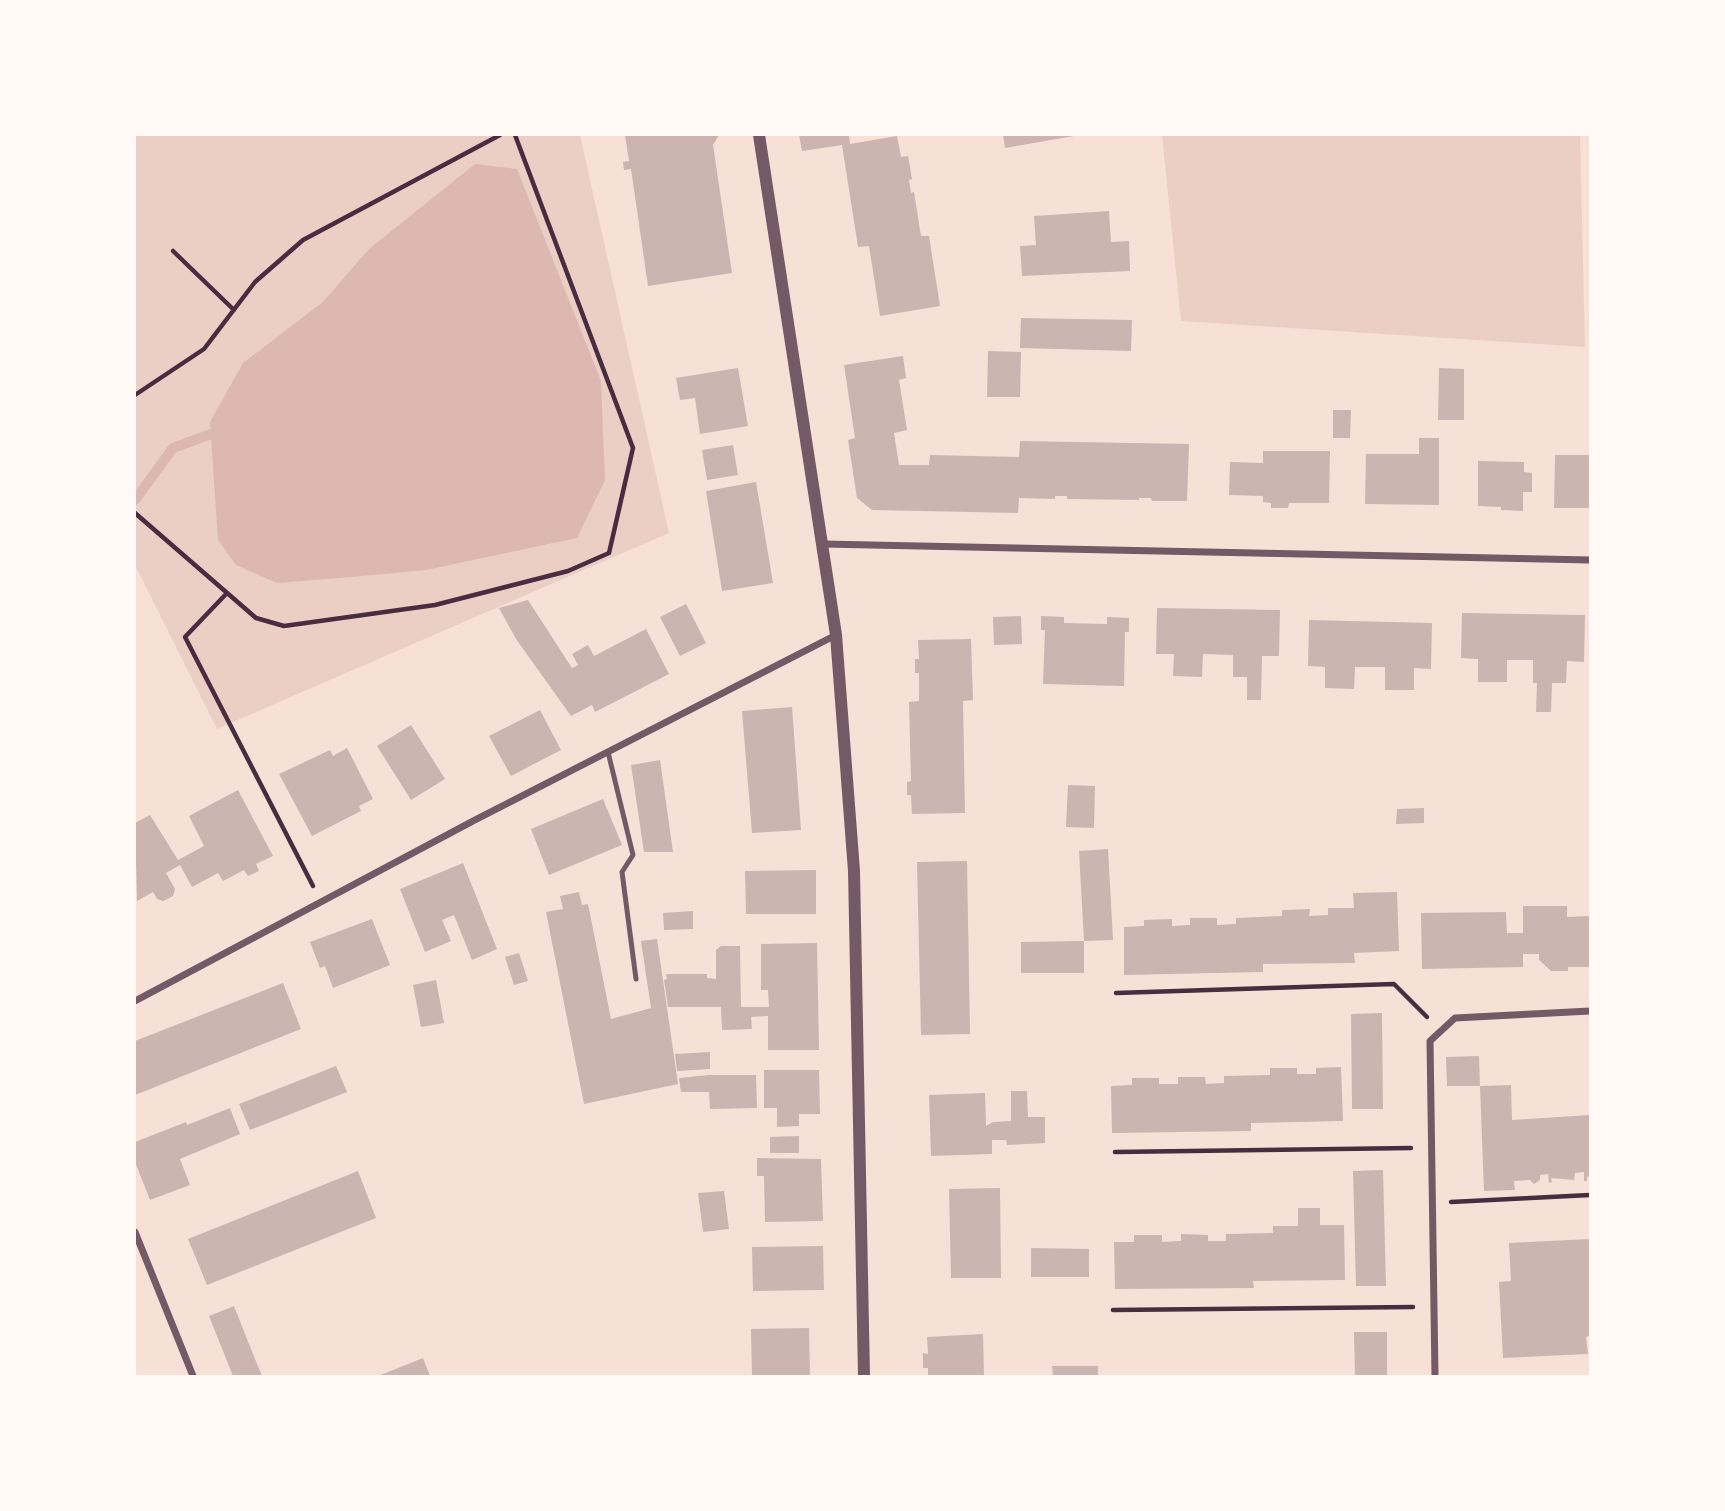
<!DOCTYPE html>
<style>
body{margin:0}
#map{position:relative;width:1725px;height:1511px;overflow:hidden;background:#f7e1d7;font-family:Jost,sans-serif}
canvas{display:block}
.frame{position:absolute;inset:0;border:136px solid #fffaf5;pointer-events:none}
</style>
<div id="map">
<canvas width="1725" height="1511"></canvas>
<div class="frame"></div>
</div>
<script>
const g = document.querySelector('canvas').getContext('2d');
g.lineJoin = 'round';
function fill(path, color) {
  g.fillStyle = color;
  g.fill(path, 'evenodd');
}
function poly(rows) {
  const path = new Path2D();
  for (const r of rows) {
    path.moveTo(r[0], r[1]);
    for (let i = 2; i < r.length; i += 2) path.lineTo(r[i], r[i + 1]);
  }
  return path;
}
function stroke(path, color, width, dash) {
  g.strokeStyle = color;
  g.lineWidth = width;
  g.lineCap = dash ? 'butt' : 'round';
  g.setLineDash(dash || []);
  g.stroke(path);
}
fill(poly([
 [135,135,580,135,669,533,217,729,135,565],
 [1162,135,1580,135,1585,347,1181,321]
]), '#ebcfc5');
fill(poly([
 [475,164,517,169,601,381,605,480,577,538,426,570,352,577,277,583,236,565,218,540,210,422,243,363,323,302,369,249]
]), '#dcb8b0');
stroke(poly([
 [135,500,173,448,211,434]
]), '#dcb8b0', 10);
fill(poly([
 [625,135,719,135,713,145,732,273,648,286,631,169,624,170,623,162,629,161],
 [799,135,849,135,850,144,897,136,901,157,908,156,912,179,909,180,911,193,914,192,921,236,929,236,940,306,880,316,869,246,858,247,842,145,802,151],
 [1003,135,1074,135,1074,136,1005,148],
 [1109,211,1111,242,1129,241,1130,271,1022,276,1020,246,1036,245,1034,216],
 [1021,318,1132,320,1131,351,1020,348],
 [988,351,1021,352,1020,397,987,397],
 [903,356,906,378,899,380,907,430,894,433,899,465,929,465,930,455,1019,457,1020,441,1189,444,1187,501,1152,501,1151,498,1139,498,1139,500,1067,499,1067,496,1055,496,1055,499,1019,498,1018,513,872,510,857,498,848,440,855,438,844,365],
 [738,368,748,426,700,434,695,398,680,400,676,378],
 [1439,368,1464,369,1464,420,1438,420],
 [1333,410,1351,410,1350,438,1333,438],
 [1419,438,1439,438,1439,505,1365,504,1366,454,1419,454],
 [733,445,738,475,707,480,702,450],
 [1263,451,1330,451,1329,503,1289,503,1288,508,1271,508,1271,503,1263,502,1263,496,1229,495,1230,462,1263,463],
 [1555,455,1590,455,1590,508,1554,508],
 [1478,461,1524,462,1524,472,1532,473,1532,492,1523,492,1523,511,1501,510,1501,507,1478,506],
 [756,482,773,583,722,591,706,491],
 [528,600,572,668,578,665,572,654,588,645,594,656,646,629,669,674,595,712,592,705,571,716,516,639,499,608],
 [686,604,706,643,680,656,660,617],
 [1157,608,1280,610,1279,656,1262,656,1261,700,1247,700,1247,677,1233,677,1233,655,1203,654,1202,677,1173,676,1174,654,1156,654],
 [1462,613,1585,615,1584,662,1567,661,1566,683,1552,683,1551,712,1536,712,1537,683,1533,683,1533,660,1507,660,1507,682,1478,682,1478,659,1461,658],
 [1021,616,1022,644,994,645,993,617],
 [1041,616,1064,617,1064,623,1107,624,1107,617,1129,618,1129,632,1125,632,1124,686,1043,684,1045,630,1041,630],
 [1309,620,1432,623,1431,669,1414,668,1414,690,1385,690,1385,667,1355,667,1354,689,1325,688,1325,667,1308,666],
 [971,639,973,700,963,701,965,813,912,814,911,795,907,795,907,782,911,781,909,702,919,701,919,673,915,673,915,659,919,659,918,640],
 [792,707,801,830,752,833,742,711],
 [540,710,561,750,511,776,489,736],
 [411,725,445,779,411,800,377,746],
 [347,748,373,799,359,806,361,811,312,836,279,774,330,750,333,756],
 [660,760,673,852,644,852,631,765],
 [1068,785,1095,786,1094,828,1066,827],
 [238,790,273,856,256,864,259,871,248,876,244,870,223,881,218,873,192,887,180,865,166,873,175,889,173,896,163,901,157,899,153,892,137,901,135,823,150,815,178,860,204,846,189,816],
 [603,799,622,845,549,875,531,829],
 [1424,808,1424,823,1396,824,1397,809],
 [1108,849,1113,940,1084,941,1079,851],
 [967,861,970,1034,921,1035,917,862],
 [463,863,497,949,472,960,454,915,442,920,451,941,425,952,400,889],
 [816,870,816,914,746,914,745,871],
 [579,892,582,905,588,904,611,1019,651,1008,641,941,657,939,678,1084,584,1104,546,912,563,909,560,896],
 [1397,892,1399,951,1354,953,1355,963,1263,964,1263,972,1124,975,1124,927,1144,926,1144,920,1172,919,1172,926,1190,925,1190,918,1217,918,1217,925,1236,924,1236,918,1282,916,1282,910,1310,909,1309,916,1328,915,1328,908,1354,908,1353,893],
 [1523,906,1567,906,1567,917,1590,916,1590,967,1568,967,1568,971,1551,971,1539,960,1539,954,1523,954,1523,967,1422,969,1421,913,1506,912,1507,933,1523,933],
 [693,911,693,929,664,930,663,913],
 [372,919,390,965,333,988,325,966,320,968,310,942],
 [1084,941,1084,973,1021,973,1021,942],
 [817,943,819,1050,768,1050,768,1016,751,1017,752,1029,722,1030,721,1007,668,1007,664,980,667,979,666,974,707,974,707,978,716,979,716,950,721,946,740,946,741,1007,769,1007,768,990,761,990,761,944],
 [519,953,528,981,514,985,505,957],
 [436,980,444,1023,421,1027,413,985],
 [283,983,301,1029,135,1095,135,1041],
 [1382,1013,1383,1109,1352,1109,1351,1014],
 [710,1052,710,1069,677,1071,675,1054],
 [1479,1056,1480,1086,1447,1086,1446,1057],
 [336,1066,347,1092,250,1130,239,1104],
 [1341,1067,1343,1121,1251,1123,1251,1131,1112,1133,1111,1086,1132,1085,1132,1078,1159,1078,1159,1084,1178,1084,1178,1077,1205,1077,1206,1084,1224,1083,1224,1076,1270,1075,1270,1068,1297,1068,1297,1074,1316,1074,1316,1068],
 [764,1070,819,1070,820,1114,799,1114,799,1126,777,1127,777,1108,764,1108],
 [709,1075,756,1075,757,1108,710,1109,709,1092,681,1092,679,1078],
 [1511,1085,1512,1120,1590,1115,1590,1176,1587,1177,1587,1181,1584,1181,1584,1172,1575,1173,1574,1180,1551,1178,1552,1182,1549,1183,1548,1174,1540,1175,1540,1180,1534,1184,1530,1180,1514,1181,1515,1190,1484,1191,1480,1086],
 [1011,1091,1027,1091,1028,1117,1045,1117,1045,1143,1007,1145,1006,1140,992,1140,992,1154,931,1156,929,1095,985,1093,986,1126,993,1122,1011,1121],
 [230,1108,240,1134,180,1159,190,1185,150,1200,135,1162,135,1142,186,1122,187,1125],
 [799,1136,799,1153,770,1153,770,1137],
 [757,1158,821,1159,823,1221,765,1222,764,1176,757,1176],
 [1383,1170,1386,1286,1356,1286,1353,1171],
 [358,1171,376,1218,207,1285,188,1239],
 [1000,1188,1001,1278,951,1278,949,1189],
 [724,1191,729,1229,703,1232,698,1193],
 [1298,1208,1320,1208,1320,1225,1344,1225,1345,1280,1253,1281,1254,1288,1115,1289,1114,1242,1134,1242,1134,1235,1162,1235,1162,1242,1181,1241,1181,1234,1208,1235,1208,1241,1226,1241,1226,1234,1273,1233,1273,1226,1298,1226],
 [1590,1239,1590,1336,1586,1337,1588,1354,1503,1358,1499,1282,1511,1281,1509,1243],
 [823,1246,824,1290,753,1291,752,1247],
 [1031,1248,1089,1249,1089,1277,1031,1277],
 [234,1306,249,1344,262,1376,233,1376,209,1316],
 [809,1328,810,1376,752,1376,751,1329],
 [1354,1332,1387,1332,1387,1376,1355,1376],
 [983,1334,984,1376,928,1376,928,1368,923,1368,923,1353,928,1354,927,1337],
 [423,1358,430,1376,378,1376],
 [1052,1366,1098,1366,1098,1376,1053,1376]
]), '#ccb4b1');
stroke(poly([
 [173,251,234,310],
 [135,395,204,349,255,282,303,240,500,135],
 [135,513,256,618,284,626,435,605,568,571,609,553,633,448,515,135],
 [227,593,185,637,313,886],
 [1116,993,1394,984,1427,1017],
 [1115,1152,1411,1148],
 [1451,1202,1590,1195],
 [1113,1310,1413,1307]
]), '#4a2c40', 4.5);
stroke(poly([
 [608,752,633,855,622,872,636,979]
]), '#755966', 5);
stroke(poly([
 [823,544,1590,560],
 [135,1001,473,821,836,635],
 [135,1232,193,1376],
 [1435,1376,1430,1041,1455,1018,1590,1011]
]), '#755966', 7);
stroke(poly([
 [759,135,836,635,854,871,864,1376]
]), '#755966', 12);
</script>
